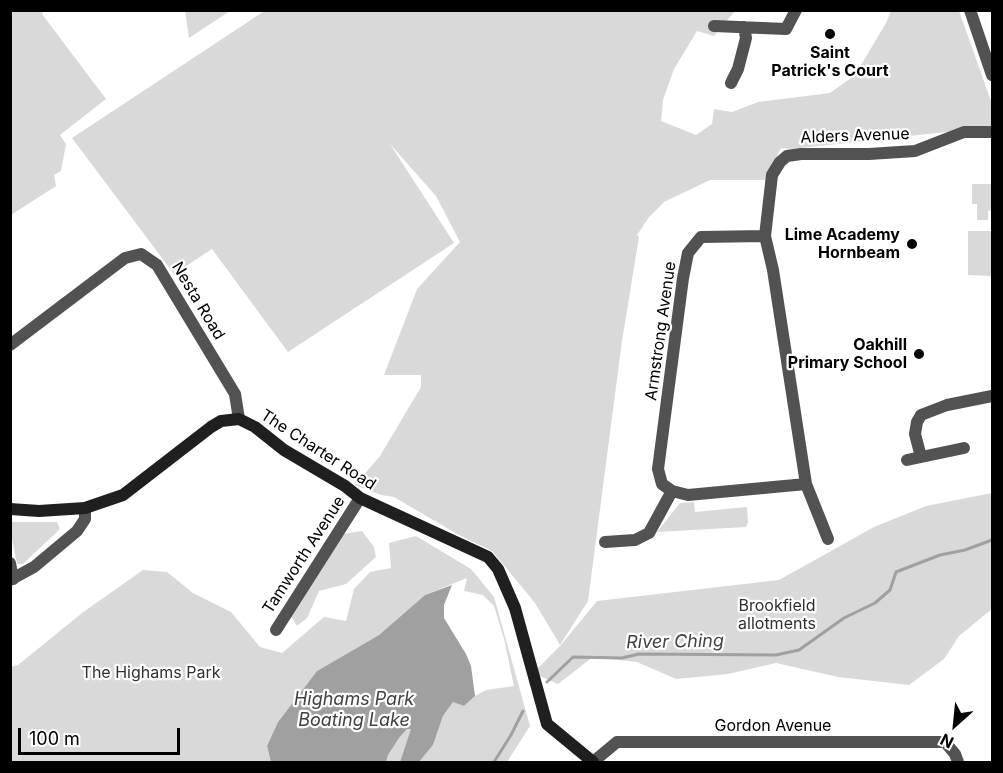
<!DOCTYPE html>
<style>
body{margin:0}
#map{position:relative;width:1003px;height:773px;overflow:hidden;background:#fff;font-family:Inter,sans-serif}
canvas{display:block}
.frame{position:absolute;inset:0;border:12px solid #000;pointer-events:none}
.north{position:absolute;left:925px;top:695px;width:60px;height:60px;-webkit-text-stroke:4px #fff;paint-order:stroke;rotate:207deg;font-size:16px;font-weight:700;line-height:24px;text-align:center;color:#000}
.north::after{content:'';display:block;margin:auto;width:21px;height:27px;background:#000;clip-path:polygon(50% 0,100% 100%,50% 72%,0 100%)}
.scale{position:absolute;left:18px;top:728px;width:162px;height:27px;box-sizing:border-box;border:3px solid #000;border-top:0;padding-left:8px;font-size:18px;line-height:21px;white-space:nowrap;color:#000;-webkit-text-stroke:4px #fff;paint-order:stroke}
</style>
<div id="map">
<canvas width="1003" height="773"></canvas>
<div class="frame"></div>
<div class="north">N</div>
<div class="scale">100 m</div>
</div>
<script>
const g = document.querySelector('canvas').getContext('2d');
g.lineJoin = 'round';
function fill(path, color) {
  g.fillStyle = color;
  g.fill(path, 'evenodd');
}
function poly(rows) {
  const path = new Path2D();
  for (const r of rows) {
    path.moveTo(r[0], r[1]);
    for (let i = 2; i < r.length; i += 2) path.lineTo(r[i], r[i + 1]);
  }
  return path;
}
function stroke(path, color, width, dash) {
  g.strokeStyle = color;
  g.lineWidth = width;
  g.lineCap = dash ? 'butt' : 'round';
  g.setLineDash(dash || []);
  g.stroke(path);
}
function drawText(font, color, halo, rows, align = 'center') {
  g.font = font + ' Inter,sans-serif';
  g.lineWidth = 4.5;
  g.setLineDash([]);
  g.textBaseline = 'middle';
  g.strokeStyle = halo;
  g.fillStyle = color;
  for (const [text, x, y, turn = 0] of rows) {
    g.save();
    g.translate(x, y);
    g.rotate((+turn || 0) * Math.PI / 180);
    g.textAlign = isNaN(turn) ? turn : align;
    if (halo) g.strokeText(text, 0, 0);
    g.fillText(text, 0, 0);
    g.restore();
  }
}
fill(poly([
 [11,10,43,11,42,14,106,99,60,135,66,144,61,171,54,175,56,186,11,215],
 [185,10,230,10,230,11,189,38],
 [266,10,735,11,714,36,697,31,674,69,663,100,661,121,696,135,712,124,714,109,732,112,758,102,830,93,855,75,886,23,891,11,959,11,992,104,992,127,791,149,781,148,765,180,710,180,664,202,649,217,637,235,639,237,622,341,588,601,560,645,535,603,492,551,457,534,394,497,381,495,355,485,380,456,421,387,421,375,384,375,417,289,460,242,436,196,390,144,454,243,288,352,212,249,174,274,72,138],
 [972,184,992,184,992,210,988,211,988,220,977,220,977,204,972,204],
 [968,231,992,231,991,276,968,275],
 [992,493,992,609,959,636,944,659,909,685,838,677,776,663,728,674,676,679,637,662,593,657,558,684,533,673,560,646,597,601,779,580,874,527,926,506],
 [694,502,695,512,747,507,748,522,746,527,657,532,680,503],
 [10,522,57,522,60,529,23,564,17,564,11,534],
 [362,531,374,547,376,557,346,584,319,591,307,618,297,626,291,616,342,534],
 [416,536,471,569,494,597,530,726,507,762,419,762,433,745,443,716,453,702,464,706,475,696,486,690,514,686,504,639,494,606,483,595,464,591,467,578,425,595,379,635,317,671,278,722,267,746,271,762,11,762,11,667,18,665,82,613,143,570,167,572,193,593,231,612,260,647,282,653,324,617,346,621,354,589,370,572,391,568,389,543],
 [407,729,412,729,400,762,386,762,388,755,399,738]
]), '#d9d9d9');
fill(poly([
 [452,585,444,605,444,618,466,654,471,666,475,696,464,706,453,702,443,716,433,745,419,762,400,762,411,729,407,729,399,738,388,755,386,762,271,762,267,746,278,722,317,671,379,635,425,595]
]), '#a0a0a0');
stroke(poly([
 [547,682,573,657,622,658,639,654,776,655,799,650,844,618,875,603,890,590,896,572,940,555,965,550,992,540],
 [494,762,511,735,523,711]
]), '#a0a0a0', 3);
stroke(poly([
 [970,10,992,75],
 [714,26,786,29,796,10],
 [731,83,738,69,746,38,744,27],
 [765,236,701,237,688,253,683,278,658,469,662,484,672,491,688,495,806,484],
 [10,345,125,258,141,254,157,265,235,394,239,419],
 [921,457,915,434,917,422,921,415,947,405,992,396],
 [907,460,964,448],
 [828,539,806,484,773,270,765,236,772,175,780,162,787,156,801,154,869,154,915,151,964,132,992,132],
 [605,542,635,540,649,533,672,491],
 [10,563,13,579],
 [10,580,34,567,77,531,85,519,85,508],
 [276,630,360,498],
 [593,762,617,742,945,742,955,754,958,762]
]), '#525252', 12);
stroke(poly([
 [10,509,39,511,85,508,123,495,211,427,221,421,239,419,255,427,284,450,345,486,360,498,488,557,498,569,515,608,547,724,593,762]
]), '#1f1f1f', 12);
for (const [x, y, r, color] of [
 [830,34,6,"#000"],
 [912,244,6,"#000"],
 [919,354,6,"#000"]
]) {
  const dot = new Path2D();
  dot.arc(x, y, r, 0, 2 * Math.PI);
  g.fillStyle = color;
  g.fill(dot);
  stroke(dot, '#fff', 2);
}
drawText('bold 16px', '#000', '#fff', [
 ["Saint",830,53,"center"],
 ["Patrick's Court",830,71,"center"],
 ["Lime Academy",900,235],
 ["Hornbeam",900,253],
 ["Oakhill",907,345],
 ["Primary School",907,363]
], 'right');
drawText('16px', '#000', '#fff', [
 ["Alders Avenue",855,136,-2],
 ["Nesta Road",198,301,59],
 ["Armstrong Avenue",661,331,-82],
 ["The Charter Road",318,450,33],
 ["Tamworth Avenue",304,555,-57],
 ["Gordon Avenue",773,726]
]);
drawText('16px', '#303030', '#fff', [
 ["Brookfield",777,606],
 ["allotments",777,624],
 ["The Highams Park",151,673]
]);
drawText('italic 18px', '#414141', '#fff', [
 ["River Ching",675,642,-1],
 ["Highams Park",354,700],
 ["Boating Lake",354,721]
]);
</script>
